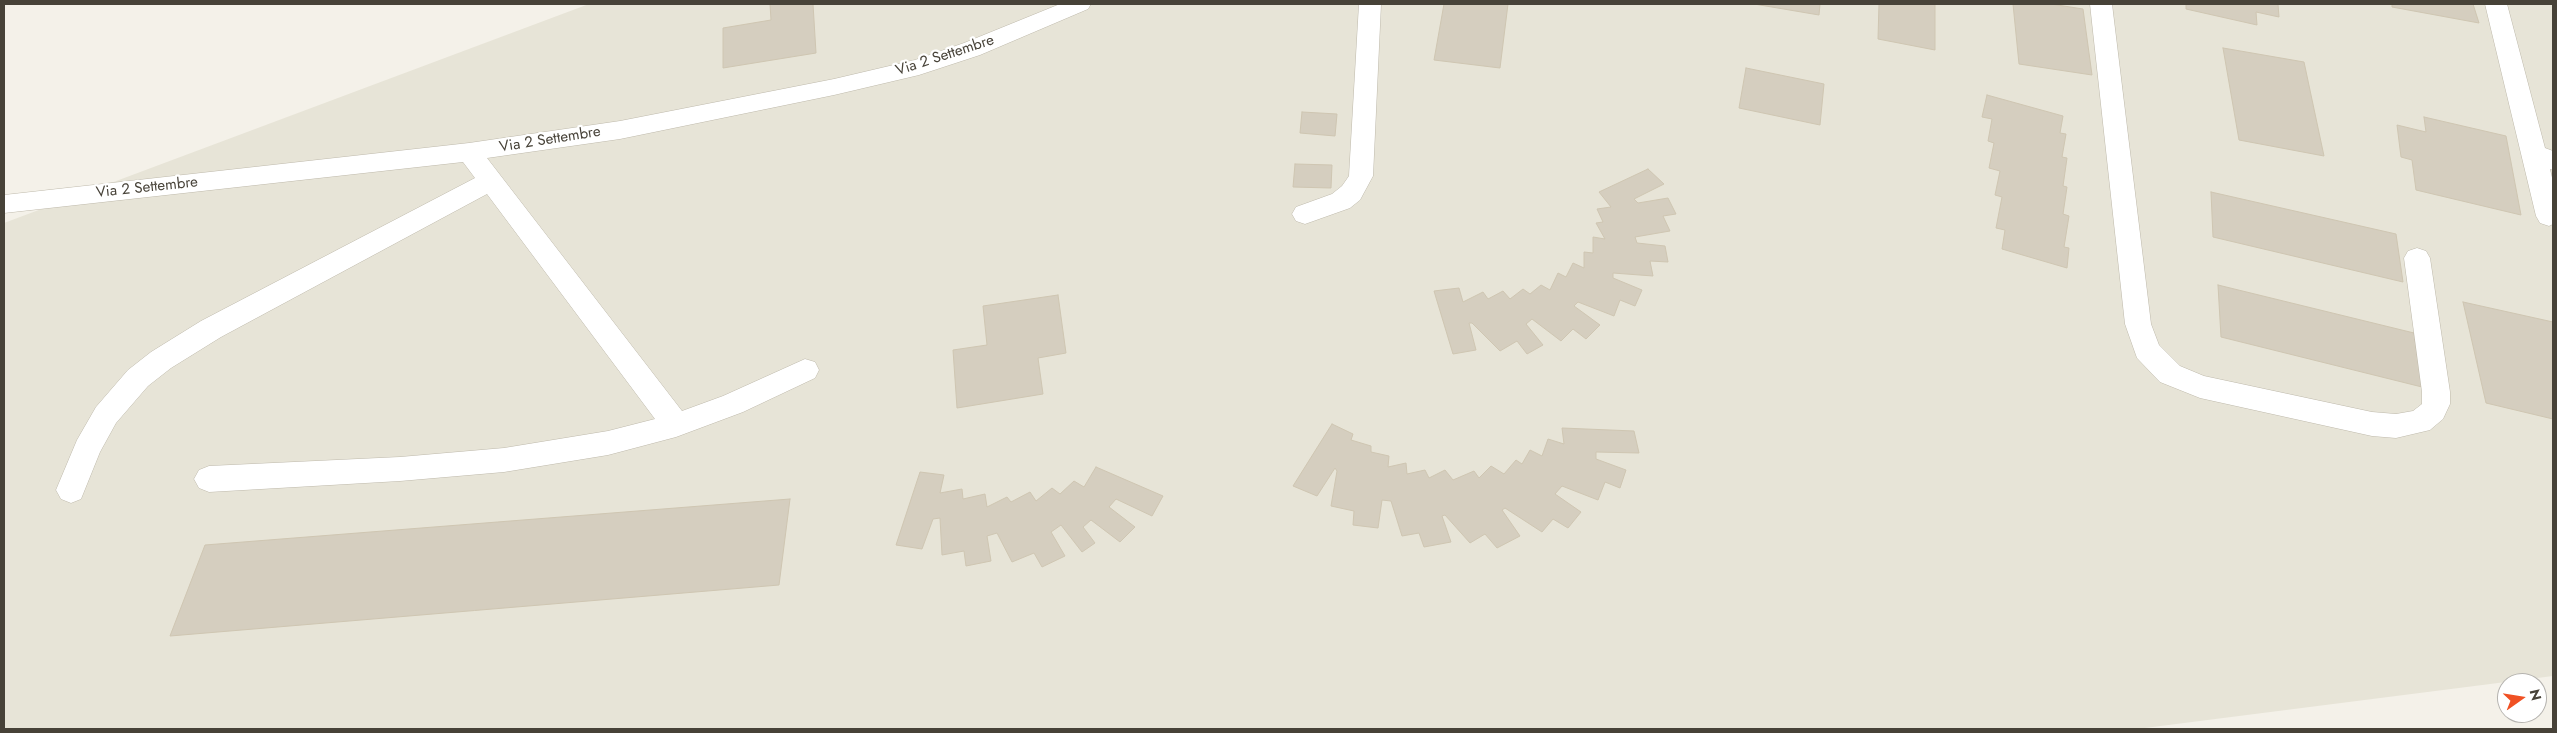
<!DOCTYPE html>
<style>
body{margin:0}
#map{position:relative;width:2557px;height:733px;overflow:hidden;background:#f4f1e9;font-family:Jost,sans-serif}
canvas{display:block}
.frame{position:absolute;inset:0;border:5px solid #474238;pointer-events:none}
.north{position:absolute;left:2497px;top:673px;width:50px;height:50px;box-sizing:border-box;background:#fff;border:1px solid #b5b3af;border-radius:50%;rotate:77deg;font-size:14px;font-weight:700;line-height:20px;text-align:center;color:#474238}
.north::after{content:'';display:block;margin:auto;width:18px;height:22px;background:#f05124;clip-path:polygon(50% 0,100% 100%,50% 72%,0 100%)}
</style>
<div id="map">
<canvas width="2557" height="733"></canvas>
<div class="frame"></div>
<div class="north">N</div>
</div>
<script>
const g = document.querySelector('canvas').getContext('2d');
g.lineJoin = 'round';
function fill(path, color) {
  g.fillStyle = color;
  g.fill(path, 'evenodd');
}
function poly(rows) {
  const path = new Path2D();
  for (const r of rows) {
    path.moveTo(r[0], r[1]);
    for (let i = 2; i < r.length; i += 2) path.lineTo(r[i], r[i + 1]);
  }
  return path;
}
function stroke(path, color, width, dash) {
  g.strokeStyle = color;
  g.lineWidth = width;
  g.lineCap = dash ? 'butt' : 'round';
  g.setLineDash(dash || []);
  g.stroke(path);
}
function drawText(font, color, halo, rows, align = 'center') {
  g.font = font + ' Jost,sans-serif';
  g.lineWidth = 4.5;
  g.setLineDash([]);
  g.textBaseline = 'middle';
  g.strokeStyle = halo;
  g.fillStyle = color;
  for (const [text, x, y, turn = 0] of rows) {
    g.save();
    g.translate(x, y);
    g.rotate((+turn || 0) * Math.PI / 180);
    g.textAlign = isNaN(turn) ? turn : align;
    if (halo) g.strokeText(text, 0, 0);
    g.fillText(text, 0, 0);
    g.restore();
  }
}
fill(poly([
 [589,4,2553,4,2553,676,2137,729,4,729,4,223]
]), '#e7e4d7');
const building = poly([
 [770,4,813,4,816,53,723,68,723,28,771,20,770,4],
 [1444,4,1508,4,1500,68,1434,60,1444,4],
 [1754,4,1820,4,1819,15,1754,4],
 [1879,4,1935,4,1935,50,1878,39,1879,4],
 [2013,4,2051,4,2083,9,2092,75,2019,64,2013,4],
 [2186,4,2278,4,2279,17,2256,12,2257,25,2186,9,2186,4],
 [2392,4,2473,4,2479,23,2392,7,2392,4],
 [2223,48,2304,62,2324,156,2239,140,2223,48],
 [1746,68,1824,84,1820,125,1739,108,1746,68],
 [1987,95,2063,116,2060,133,2066,134,2062,157,2067,158,2063,186,2067,187,2063,214,2069,216,2064,247,2069,248,2067,268,2002,249,2005,230,1996,228,2002,197,1995,195,2000,171,1989,168,1994,143,1988,141,1992,119,1982,117,1987,95],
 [1302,112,1337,114,1335,136,1300,133,1302,112],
 [2424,117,2506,136,2521,215,2416,190,2412,160,2401,157,2397,125,2426,132,2424,117],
 [1295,164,1332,165,1331,188,1293,187,1295,164],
 [1648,169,1664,184,1634,199,1638,203,1668,198,1676,214,1663,216,1670,231,1635,237,1637,243,1665,246,1668,262,1650,261,1653,276,1613,273,1613,278,1642,290,1635,306,1620,300,1614,316,1578,302,1574,306,1600,325,1586,339,1573,329,1561,341,1532,319,1526,324,1543,345,1527,354,1517,341,1500,351,1472,323,1469,323,1476,350,1453,354,1434,291,1459,288,1463,302,1483,292,1488,299,1503,291,1510,299,1523,289,1530,294,1541,285,1550,290,1558,273,1566,277,1573,263,1584,268,1584,252,1593,253,1593,237,1605,239,1596,223,1603,222,1597,209,1611,207,1599,192,1648,169],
 [2211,192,2396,234,2403,282,2213,237,2211,192],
 [2218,285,2414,333,2422,387,2221,337,2218,285],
 [1058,295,1066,353,1038,358,1043,394,957,408,953,350,987,345,983,306,1058,295],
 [2463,302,2553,322,2553,419,2486,403,2463,302],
 [1332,424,1353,434,1351,440,1371,446,1371,452,1389,456,1388,467,1406,463,1407,474,1425,470,1429,478,1445,470,1453,480,1474,471,1479,478,1491,466,1504,474,1516,460,1522,464,1530,450,1542,456,1548,439,1564,444,1562,428,1634,431,1639,453,1596,452,1596,459,1626,470,1620,488,1605,482,1598,500,1562,486,1555,494,1581,512,1568,528,1553,519,1542,532,1505,508,1502,510,1520,536,1497,548,1485,534,1470,543,1445,515,1442,516,1451,542,1424,547,1419,533,1402,536,1391,501,1382,500,1378,528,1353,525,1354,511,1331,506,1337,471,1335,468,1317,496,1293,486,1332,424],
 [1096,467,1163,496,1152,516,1116,499,1109,507,1135,527,1120,542,1091,520,1083,527,1095,543,1082,552,1061,525,1051,532,1065,556,1042,567,1034,553,1012,562,997,533,987,536,991,561,966,566,964,551,942,555,940,518,933,519,922,549,896,545,920,472,944,475,940,493,962,489,963,499,985,494,987,507,1007,497,1011,502,1030,492,1036,501,1052,488,1060,494,1074,481,1084,487,1096,467],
 [790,499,779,585,170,636,205,545,790,499]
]);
fill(building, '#d5cebf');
stroke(building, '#cfc6b2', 1);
const street = poly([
 [1060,4,1091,4,1088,9,980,55,919,75,834,95,620,139,487,158,682,411,723,396,805,359,815,362,819,370,815,378,743,412,676,437,608,455,504,472,400,481,209,492,199,488,194,479,199,470,209,466,400,457,504,448,608,431,655,419,487,194,221,337,171,368,148,386,116,423,100,452,81,499,71,503,61,499,56,490,77,440,96,407,128,370,151,352,201,321,475,178,463,162,4,213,4,195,469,143,620,121,834,79,915,60,964,43,1060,4],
 [1359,4,1381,4,1373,176,1360,200,1350,208,1305,224,1296,221,1292,214,1296,207,1332,194,1342,186,1349,176,1359,4],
 [2090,4,2112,4,2151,324,2159,345,2180,366,2204,376,2372,412,2396,414,2413,411,2422,404,2422,392,2404,258,2408,251,2417,248,2426,251,2430,258,2450,392,2450,404,2443,419,2430,430,2396,438,2372,436,2200,398,2160,382,2137,358,2125,324,2090,4],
 [2485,4,2507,4,2545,148,2553,151,2553,170,2550,169,2553,182,2553,224,2549,226,2540,223,2536,216,2485,4]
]);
stroke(street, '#bfbaac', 1);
fill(street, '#fff');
drawText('15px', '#474238', '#fff', [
 ["Via 2 Settembre",945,56,-18],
 ["Via 2 Settembre",550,140,-9],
 ["Via 2 Settembre",147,188,-6]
]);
</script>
